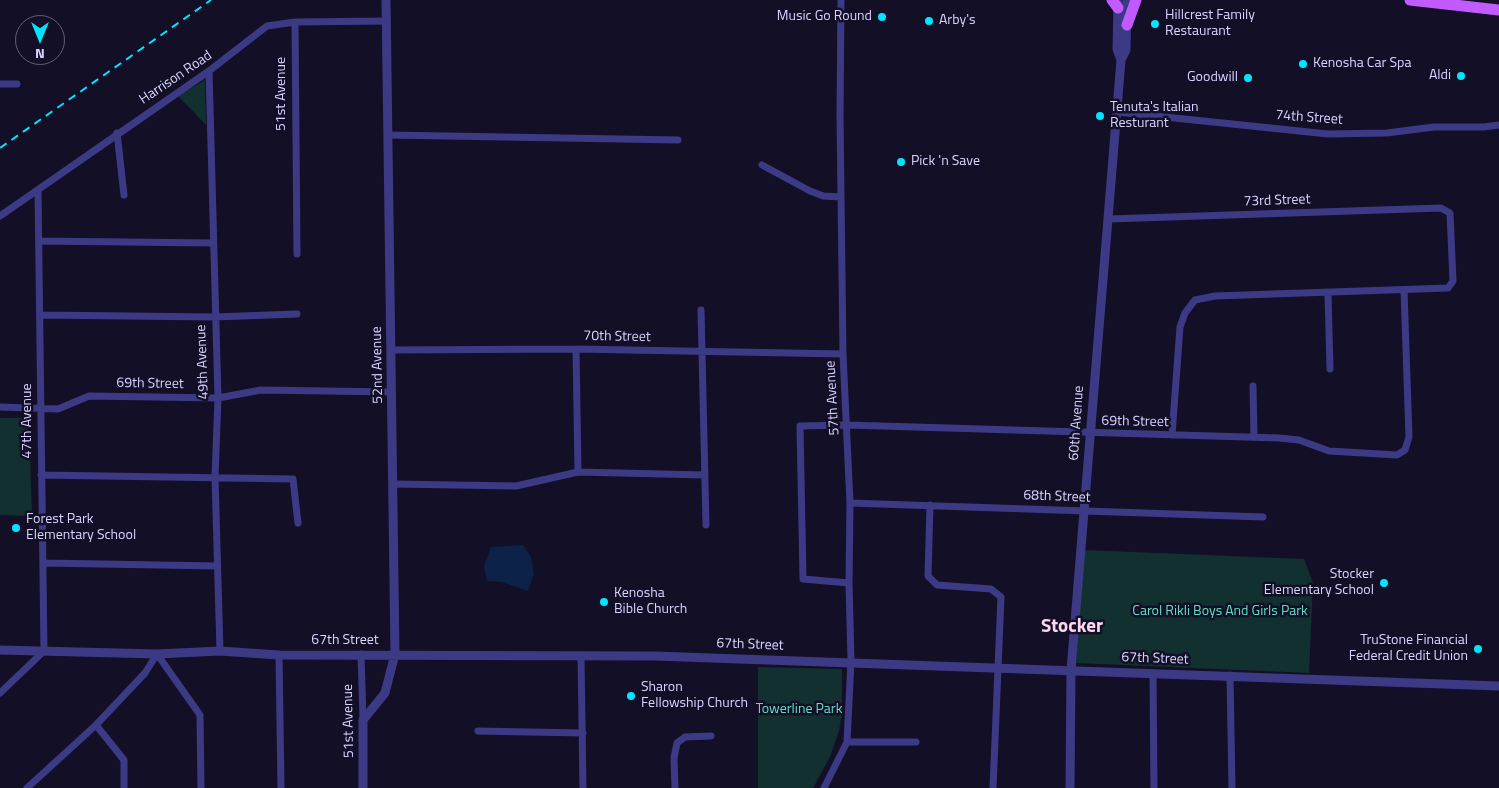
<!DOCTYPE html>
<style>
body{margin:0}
#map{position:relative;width:1499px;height:788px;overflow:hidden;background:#130f26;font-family:"Titillium Web",sans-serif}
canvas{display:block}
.north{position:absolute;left:15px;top:15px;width:50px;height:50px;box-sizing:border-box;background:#130f26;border:1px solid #625e7d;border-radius:50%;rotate:180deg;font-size:14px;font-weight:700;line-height:20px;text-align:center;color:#d9d4ff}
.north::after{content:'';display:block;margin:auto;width:18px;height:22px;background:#00e5ff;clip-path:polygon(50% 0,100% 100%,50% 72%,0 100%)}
</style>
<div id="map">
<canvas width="1499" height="788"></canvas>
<div class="north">N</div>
</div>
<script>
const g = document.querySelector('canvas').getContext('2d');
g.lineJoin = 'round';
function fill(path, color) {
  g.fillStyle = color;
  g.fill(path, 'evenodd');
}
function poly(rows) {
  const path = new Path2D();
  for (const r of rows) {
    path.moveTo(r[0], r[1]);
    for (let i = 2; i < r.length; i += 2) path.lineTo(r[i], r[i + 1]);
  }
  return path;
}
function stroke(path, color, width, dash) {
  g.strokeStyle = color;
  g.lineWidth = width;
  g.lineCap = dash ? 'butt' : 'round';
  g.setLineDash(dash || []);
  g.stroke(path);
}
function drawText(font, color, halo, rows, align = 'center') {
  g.font = font + ' "Titillium Web",sans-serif';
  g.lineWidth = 5;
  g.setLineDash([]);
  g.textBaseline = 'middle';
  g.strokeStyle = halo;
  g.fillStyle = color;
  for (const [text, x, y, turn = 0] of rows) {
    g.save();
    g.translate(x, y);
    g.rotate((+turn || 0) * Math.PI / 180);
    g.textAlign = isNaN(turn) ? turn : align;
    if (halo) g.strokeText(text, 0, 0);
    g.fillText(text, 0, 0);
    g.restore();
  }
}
fill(poly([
 [205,80,206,125,178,96],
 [0,418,29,418,32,516,0,515],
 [1084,550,1304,559,1313,583,1309,673,1076,663],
 [758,667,842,669,842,714,839,731,830,757,813,788,758,788]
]), '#12302f');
fill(poly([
 [523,545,531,557,534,574,528,591,502,582,487,581,484,566,491,547]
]), '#0c2248');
stroke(poly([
 [295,22,297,254],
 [209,71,218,398,215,477,220,651],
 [0,84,17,84],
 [1117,112,1328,134,1387,133,1434,127,1484,127,1499,125],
 [117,133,124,195],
 [388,135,678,140],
 [762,165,810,191,823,196,841,197],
 [0,216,209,71,267,26,295,22,386,21],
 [1109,219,1441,208,1450,213,1453,281,1448,288,1215,296,1195,300,1185,313,1180,327,1172,435],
 [39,241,212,243],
 [1328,293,1330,369],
 [701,310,706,525],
 [41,315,214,317,297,314],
 [576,349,578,472],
 [391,350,576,349,843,354],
 [1253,386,1254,437],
 [0,407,58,409,89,396,218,398,261,390,392,392],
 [41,475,293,479,298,523],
 [394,484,516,486,578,472,705,475],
 [850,503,1263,517],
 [930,505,928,576,937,585,991,589,1001,597,993,788],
 [43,563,217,566],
 [849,583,803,579,800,426,848,425,1279,438,1299,440,1329,451,1397,455,1405,450,1409,437,1404,290],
 [361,654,363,720],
 [279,655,281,788],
 [581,656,583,788],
 [1153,673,1154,788],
 [1230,675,1232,788],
 [0,693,44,651,38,190],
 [96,725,124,760,124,788],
 [478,731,583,733],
 [847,742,916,742],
 [27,788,96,725,145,673,157,654,200,715,201,788],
 [675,788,674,758,677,743,685,737,711,736],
 [824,788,847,742,851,661,849,583,850,503,843,354,840,116,841,0]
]), '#3d3a85', 7);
stroke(poly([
 [1118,3,1117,49,1121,60],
 [0,650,157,654,220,651,279,655,655,656,1499,686],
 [363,788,363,720,385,693,395,654,386,0],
 [1070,788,1071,670,1121,60,1126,50,1127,0]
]), '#3d3a85', 9);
stroke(poly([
 [1112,0,1118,8],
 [1410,0,1499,10],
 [1127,25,1136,0]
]), '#c25bff', 11);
stroke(poly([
 [0,148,211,0]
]), '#00e5ff', 2, [8, 6]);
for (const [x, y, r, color] of [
 [882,17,5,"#00e5ff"],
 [929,21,5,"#00e5ff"],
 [1155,24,5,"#00e5ff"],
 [1303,64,5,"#00e5ff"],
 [1461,76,5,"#00e5ff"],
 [1248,78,5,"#00e5ff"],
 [1100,116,5,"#00e5ff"],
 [901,162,5,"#00e5ff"],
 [16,528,5,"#00e5ff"],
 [1384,583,5,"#00e5ff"],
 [604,602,5,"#00e5ff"],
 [1478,649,5,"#00e5ff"],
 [631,696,5,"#00e5ff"]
]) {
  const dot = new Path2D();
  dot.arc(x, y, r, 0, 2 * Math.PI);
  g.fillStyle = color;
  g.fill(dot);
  stroke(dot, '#130f26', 2);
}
drawText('14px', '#d9d4ff', '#130f26', [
 ["Hillcrest Family",1165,16],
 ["Restaurant",1165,32],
 ["Music Go Round",872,17,"right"],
 ["Arby's",939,21],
 ["Kenosha Car Spa",1313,64],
 ["Aldi",1451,76,"right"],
 ["Goodwill",1238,78,"right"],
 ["Tenuta's Italian",1110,108],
 ["Resturant",1110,124],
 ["Pick 'n Save",911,162],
 ["Forest Park",26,520],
 ["Elementary School",26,536],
 ["Stocker",1374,575,"right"],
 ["Elementary School",1374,591,"right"],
 ["Kenosha",614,594],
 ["Bible Church",614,610],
 ["TruStone Financial",1468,641,"right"],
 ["Federal Credit Union",1468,657,"right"],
 ["Sharon",641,688],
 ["Fellowship Church",641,704]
], 'left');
drawText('14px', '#d9d4ff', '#130f26', [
 ["Harrison Road",176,78,-34],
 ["51st Avenue",282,94,-90],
 ["74th Street",1309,118,4],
 ["73rd Street",1277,201,-2],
 ["70th Street",617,337,1],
 ["49th Avenue",203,362,-92],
 ["52nd Avenue",378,365,-91],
 ["69th Street",150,384,1],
 ["57th Avenue",833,398,-93],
 ["47th Avenue",28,421,-90],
 ["69th Street",1135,422,1],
 ["60th Avenue",1077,423,-86],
 ["68th Street",1057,497,2],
 ["67th Street",345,641],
 ["67th Street",750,645,2],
 ["67th Street",1155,659,2],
 ["51st Avenue",349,721,-91]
]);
drawText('14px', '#5fe0c0', '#130f26', [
 ["Carol Rikli Boys And Girls Park",1220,612],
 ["Towerline Park",799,710]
]);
drawText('bold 19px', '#ffd6f0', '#130f26', [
 ["Stocker",1072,627]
]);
</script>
